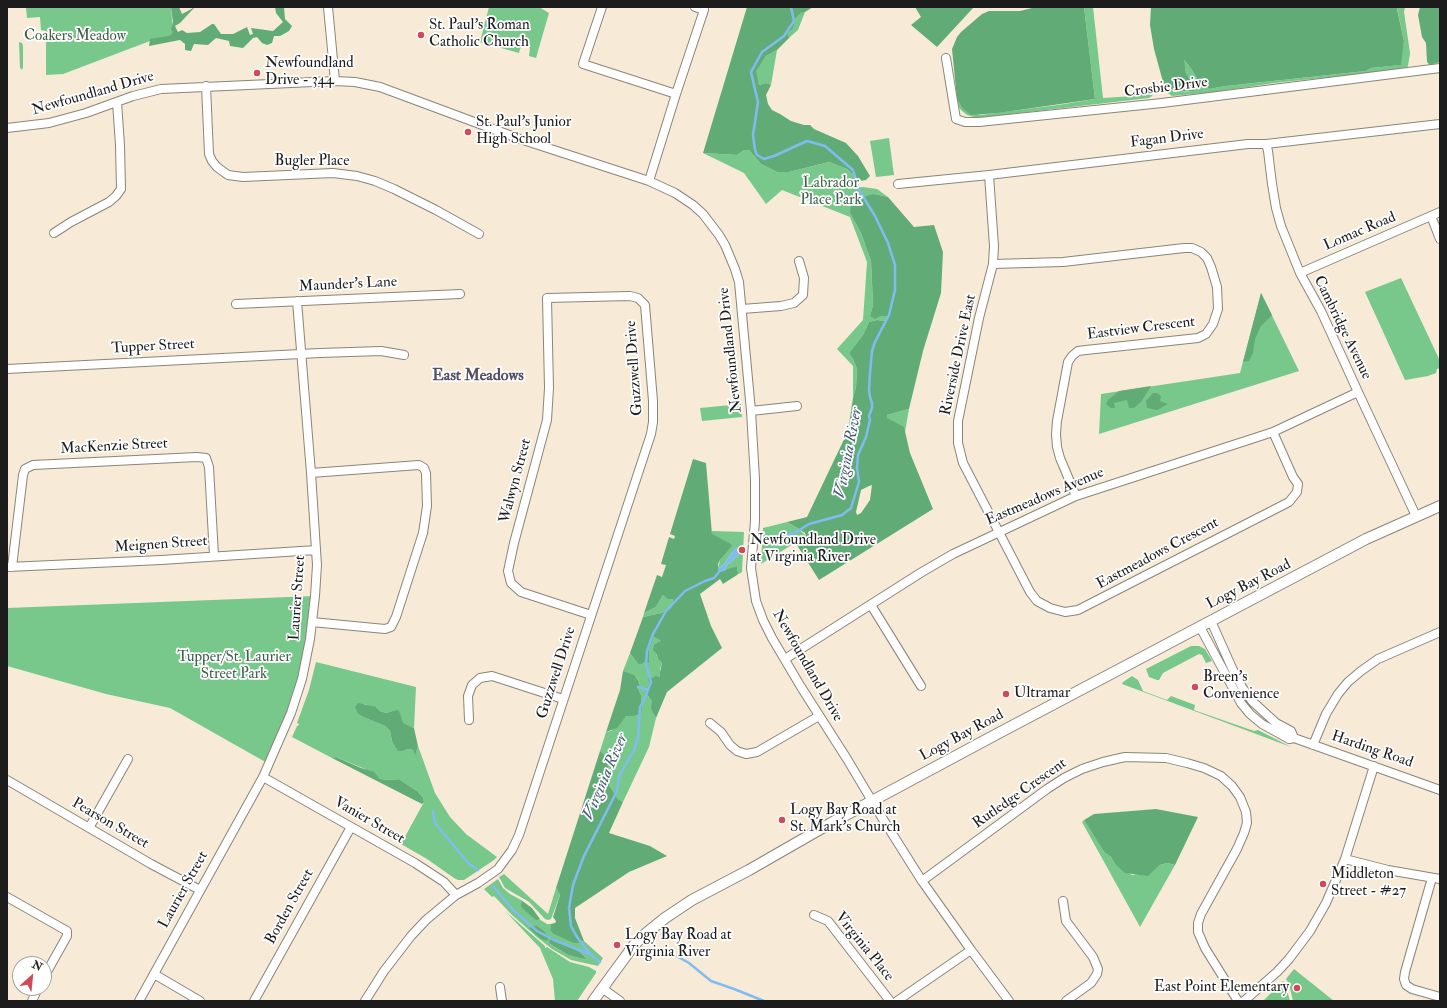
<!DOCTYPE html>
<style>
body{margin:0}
#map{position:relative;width:1447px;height:1008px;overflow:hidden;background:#f7ebd8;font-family:"IM FELL Double Pica",serif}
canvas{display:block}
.frame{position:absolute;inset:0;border:8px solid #1c1c1c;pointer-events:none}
.north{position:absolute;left:12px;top:956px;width:40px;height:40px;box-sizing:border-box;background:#fff;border:1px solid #a4a4a4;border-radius:50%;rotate:27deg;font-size:11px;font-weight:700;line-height:16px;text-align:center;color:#1c1c1c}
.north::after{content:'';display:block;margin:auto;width:14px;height:18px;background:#d1495b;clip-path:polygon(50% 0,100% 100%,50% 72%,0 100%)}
</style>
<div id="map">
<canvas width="1447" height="1008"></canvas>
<div class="frame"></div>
<div class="north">N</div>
</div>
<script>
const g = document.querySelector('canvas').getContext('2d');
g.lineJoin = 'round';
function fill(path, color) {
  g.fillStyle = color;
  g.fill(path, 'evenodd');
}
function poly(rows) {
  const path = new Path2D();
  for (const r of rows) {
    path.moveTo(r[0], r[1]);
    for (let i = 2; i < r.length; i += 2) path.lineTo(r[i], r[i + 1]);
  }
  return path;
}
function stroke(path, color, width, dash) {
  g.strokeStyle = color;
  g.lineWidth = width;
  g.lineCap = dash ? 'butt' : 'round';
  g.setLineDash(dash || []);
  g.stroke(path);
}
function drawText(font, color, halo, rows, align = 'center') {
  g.font = font + ' "IM FELL Double Pica",serif';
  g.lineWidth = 3.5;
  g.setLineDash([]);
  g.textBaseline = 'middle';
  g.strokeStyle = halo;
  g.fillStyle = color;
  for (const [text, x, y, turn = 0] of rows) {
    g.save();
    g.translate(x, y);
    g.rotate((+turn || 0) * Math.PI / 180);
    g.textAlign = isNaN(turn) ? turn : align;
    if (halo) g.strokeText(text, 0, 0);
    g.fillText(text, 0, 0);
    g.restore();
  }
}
fill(poly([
 [26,7,171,7,174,41,150,41,63,74,46,75,46,31,41,30,40,17,27,18],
 [489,7,539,7,549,13,536,58,529,56,530,49,528,46,522,46,520,49,519,53,480,42],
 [1084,7,1093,7,1103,98,1134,96,1154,92,1152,96,1149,98,985,117,974,117,967,115,961,110,957,105,957,99,962,108,980,115,1058,105,1095,99],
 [1398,7,1405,7,1404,12,1410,53,1408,66,1406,69,1274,83,1215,92,1172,96,1165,91,1163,82,1169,90,1177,92,1193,91,1186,73,1183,59,1192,70,1199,82,1209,89,1226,86,1366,71,1371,68,1400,65,1404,41,1397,8],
 [805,12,798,30,791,36,788,37,788,33,793,29,796,18,801,13],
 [19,42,22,43,23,46,23,67,22,70,20,68],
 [777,50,771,85,766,83,759,85,755,71,766,56],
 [889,138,894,175,876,177,870,141],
 [744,150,749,150,761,164,777,172,789,172,829,162,847,169,860,181,851,182,850,186,855,188,863,187,877,189,888,197,874,194,850,213,861,233,871,261,873,305,870,316,889,315,886,321,877,320,869,322,863,335,849,353,853,359,857,369,856,387,853,398,853,366,837,349,863,320,867,262,850,217,782,190,766,204,744,173,703,153,737,155],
 [1401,278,1440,361,1440,368,1437,369,1436,373,1428,376,1405,380,1365,292],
 [1261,293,1299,371,1099,434,1101,394,1240,373],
 [741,404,742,417,702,421,700,408],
 [909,409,905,432,887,419,887,415],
 [787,522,799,529,806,536,761,564,763,528],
 [712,531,744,532,742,572,737,575,738,573,737,566,725,571,727,565,739,555,732,552,725,563,718,569,720,560,725,555,733,545,715,537,712,535],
 [663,595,673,599,671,608,661,613,643,617,644,613,656,607],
 [315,596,307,660,269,764,170,708,106,694,7,666,7,608],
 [654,637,661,641,656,654,658,659,662,663,660,669,660,677,653,678,649,682,645,692,653,702,653,713,656,718,649,747,623,802,618,799,609,785,608,766,600,751,606,732,611,731,626,716,633,716,642,706,641,695,638,688,640,684,637,678,623,671,630,653,638,664,649,661,649,651],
 [1191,646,1199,646,1205,649,1212,661,1206,663,1202,655,1199,654,1163,673,1159,680,1157,680,1149,677,1146,669],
 [316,662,416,687,414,728,402,723,396,710,386,713,380,711,376,707,371,707,365,704,358,714,363,717,385,726,390,731,392,741,403,751,408,749,413,750,415,755,418,746,435,793,450,817,466,834,497,857,494,860,464,880,458,880,454,878,427,859,401,844,424,802,423,797,417,791,399,779,393,780,380,779,365,769,336,757,332,758,292,737,297,726,298,726,299,724,297,723,309,690],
 [1132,676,1138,680,1143,691,1167,700,1171,696,1195,705,1194,710,1254,731,1258,730,1291,747,1122,684,1123,682],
 [1084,820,1104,852,1111,857,1115,864,1132,875,1139,874,1148,875,1160,865,1167,863,1175,865,1140,927,1082,822],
 [504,874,548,914,556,888,560,895,551,919,548,920,545,919,529,902,505,888,499,877],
 [498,879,503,888,510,894,521,900,539,919,547,924,551,924,551,931,579,943,584,941,603,958,598,966,571,960,552,949,538,938,512,915,494,896,492,897,484,889],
 [550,938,583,955,587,960,568,955,555,947,550,944],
 [505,911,545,946,545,948,547,947,570,962,589,967,596,971,596,973,577,1001,555,1001,553,979,540,948],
 [1294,969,1334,1001,1293,1001,1289,984,1286,979],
 [1283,981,1285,983,1290,1001,1263,1001]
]), '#77c88a');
fill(poly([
 [171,7,179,7,182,14,195,7,180,23,175,26,178,32,182,30,187,33,200,32,212,24,214,24,221,34,233,34,247,27,250,35,253,34,251,28,273,31,283,22,276,13,275,7,284,7,285,19,292,26,289,31,280,36,274,36,272,43,267,45,262,43,257,37,253,38,243,48,230,46,229,41,216,38,208,45,194,44,191,51,185,50,185,44,180,40,149,46,150,39,169,36,173,33,171,29,173,22],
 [747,7,813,7,805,12,801,13,796,18,793,29,788,33,788,37,791,36,777,50,766,56,756,71,759,85,766,83,771,85,766,95,768,104,772,110,780,114,791,121,804,125,810,125,814,129,846,143,858,156,870,176,866,180,860,181,847,169,829,162,789,172,777,172,761,164,749,150,744,150,737,155,703,153],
 [915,7,974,7,937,47,911,25,921,17],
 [1036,7,1084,7,1095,99,998,113,971,115,962,108,957,99,952,49,957,37,961,32,982,14,989,11,1020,11],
 [1151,7,1398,7,1397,9,1404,41,1401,65,1371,68,1366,71,1226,86,1209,89,1199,82,1192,70,1184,60,1186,73,1194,88,1193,91,1186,91,1177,92,1169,90,1163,82,1154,49,1150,25],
 [1420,7,1440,7,1440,62,1430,65,1427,62,1426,43,1422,37,1418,15],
 [874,194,888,197,914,227,934,225,943,252,941,293,923,351,909,409,887,415,887,418,904,427,910,453,933,509,819,580,795,542,806,536,805,533,799,529,787,522,807,517,848,431,853,398,856,387,857,369,853,359,849,353,863,335,869,322,877,320,886,321,889,316,880,316,875,319,870,316,873,305,871,261,861,233,850,213,851,204,859,198],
 [872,485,870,500,861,513,857,515,856,512,861,490,869,486],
 [1261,293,1272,315,1261,326,1255,339,1253,353,1249,361,1243,362],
 [1151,386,1141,402,1134,408,1129,408,1127,400,1114,403,1115,408,1111,408,1106,404,1108,400,1119,391],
 [1153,393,1157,393,1161,396,1160,401,1168,404,1157,410,1147,408,1146,401],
 [693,459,706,463,712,534,733,545,725,555,720,560,718,564,719,572,737,566,738,573,737,575,723,584,720,579,700,594,711,626,722,648,667,692,656,718,653,713,651,708,652,701,645,692,649,682,648,678,653,678,655,676,660,677,660,672,662,663,658,659,656,653,653,650,654,645,661,641,654,637,649,651,649,663,645,662,641,664,638,664,630,653,643,617,661,613,671,608,673,599,668,599,663,595,656,607,644,613,657,575,662,577,666,565,661,564,669,537,674,539,675,536,670,534],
 [623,671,634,675,638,680,640,685,638,688,641,695,642,706,641,713,633,716,626,716,617,728,606,732,620,690],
 [358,703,376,707,380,711,386,713,396,710,399,711,403,723,414,728,418,746,415,756,413,750,408,749,403,751,398,751,392,741,390,731,385,726,363,717,358,714,355,707],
 [600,751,604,755,608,766,609,785,618,799,623,802,609,833,650,846,667,856,629,872,575,908,575,918,584,941,579,943,574,943,554,934,551,931,551,924,555,923,556,921,553,917,560,895,556,888],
 [336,757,361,768,374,772,380,779,393,780,399,779,417,791,423,797,424,802,422,804,332,758],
 [1156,809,1198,817,1175,865,1167,863,1160,865,1148,876,1125,873,1115,864,1111,857,1104,852,1084,820,1094,814],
 [521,900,532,908,540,919,536,920,522,908,521,905,522,902],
 [534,926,537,926,545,932,546,935,549,937,547,941,541,939,529,928],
 [551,937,575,949,583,955,587,960,568,955,555,947,550,944,549,941]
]), '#61ac76');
fill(poly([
 [736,547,739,555,727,565,725,571,719,572,718,569,725,563,732,552]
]), '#80bcf2');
stroke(poly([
 [768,543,796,532,809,524,842,515,851,508,859,482,857,468,858,455,866,437,870,420,869,416,872,408,872,403,870,397,869,390,870,373,872,351,875,342,889,315,895,290,895,265,888,243,875,216,859,190,853,170,825,146,807,141,774,156,764,159,757,155,755,150,753,135,758,102,751,72,762,52,784,36,794,21,791,7],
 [638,687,648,690],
 [433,811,435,823,469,864,478,870],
 [493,886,513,910,537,931,554,940,589,954],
 [646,956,658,953,673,954,689,963,711,981,734,989,764,1001],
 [600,962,590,954,577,937,571,926,569,908,573,885,584,856,617,791,619,776,634,750,638,738,640,707,645,698,651,682,646,665,647,651,653,634,666,611,685,591,705,581,714,578,719,572]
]), '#80bcf2', 2.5);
const minor = poly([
 [328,7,335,81],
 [602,7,583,64,676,94],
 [946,58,956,119,965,122,979,122,1162,103,1440,68],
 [206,86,209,154,212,161,217,167,228,175,243,177,333,173,357,176,375,181,394,189,436,210,479,234],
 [7,128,49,123,86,113,133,96,161,89,335,81,355,82,380,87,520,139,649,181,675,193,693,205,703,214,719,235,725,245,735,269,739,282,751,411,755,479,755,521,751,568,756,601,763,620,772,638,801,687,847,759,881,816,922,881,971,950,1009,1001],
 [1266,144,1268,151,1272,184,1276,208,1281,226,1300,273,1321,311,1358,392,1416,516],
 [989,175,994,246,993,264,979,318,958,421,958,443,963,463,1030,592,1037,601,1050,608,1065,612,1078,610,1289,502,1297,492,1298,484,1293,477,1273,432],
 [649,181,676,94,704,10,695,7],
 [898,184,989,175,1248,144,1266,144,1440,124],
 [1431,216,1440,239],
 [54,233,71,222,109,202,116,196,121,189,120,145,117,102],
 [993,264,1063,262,1184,248,1192,248,1201,252,1207,258,1211,267,1217,287,1218,309,1213,324,1206,334,1198,338,1086,350,1078,351,1072,356,1068,362,1057,421,1056,434,1057,447,1060,458,1076,496],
 [1300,273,1440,212],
 [236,304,460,294],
 [742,309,781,306,794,303,803,295,804,278,799,261],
 [7,369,320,353,381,351,404,355],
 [751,411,797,406],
 [311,473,419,465,424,468,426,473,427,506,423,533,396,617,391,627,385,629,312,622],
 [8,567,161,560,316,550],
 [12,567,23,475,25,469,33,465,197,457,206,458,209,467,214,556],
 [871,605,921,686],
 [1211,621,1232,668,1242,687,1252,701,1276,723,1291,731,1294,738],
 [1200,627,1241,703,1250,714,1262,724,1289,739,1294,738,1440,790],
 [785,659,922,572,953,554,1076,496,1273,432,1358,392],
 [469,720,468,696,472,685,480,678,492,676,563,699],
 [710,723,721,732,730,745,737,751,746,754,757,752,819,716],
 [1313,745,1326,714,1338,694,1348,682,1361,671,1378,659,1440,632],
 [263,777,415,863,444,882,456,895],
 [7,780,151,864,200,890],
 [89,828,128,759],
 [1345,859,1388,870,1440,879],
 [1432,878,1405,972,1404,979,1406,985,1412,989,1440,997],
 [922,881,1047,789,1064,778,1082,769,1103,762,1125,757,1166,758,1187,763,1204,768,1221,776,1232,786,1240,797,1246,812,1247,823,1244,833,1237,849,1201,914,1198,923,1198,932,1205,948,1238,1001],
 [7,897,67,931,67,936,44,977],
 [1063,901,1066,921,1093,957,1098,969,1097,974,1091,983,1066,1001],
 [814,915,828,921,890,1001],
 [154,974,200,1001],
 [500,987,502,1001],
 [602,988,620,1001],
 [32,1001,38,988],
 [139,1001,263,777,291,713,302,679,310,639,315,596,317,565,311,473,297,301],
 [254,1001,351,827],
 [365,1001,384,971,411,936,426,920,456,895,478,883,498,869,512,850,519,835,651,434,653,422,653,401,645,305,638,298,630,296,547,298,549,388,547,420,514,543,508,571,511,583,521,592,591,615],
 [897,1001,971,950],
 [1244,1001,1277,972,1289,959,1310,931,1326,903,1345,859,1374,766]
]);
const major = poly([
 [593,1001,634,945,644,935,665,918,692,900,749,870,831,823,995,735,1366,539,1440,506]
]);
stroke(minor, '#8a847a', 10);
stroke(major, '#8a847a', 12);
stroke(minor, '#fff', 8);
stroke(major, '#fff', 10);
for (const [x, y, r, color] of [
 [421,35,4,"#d1495b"],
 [257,73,4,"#d1495b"],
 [468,132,4,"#d1495b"],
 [742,550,4,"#d1495b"],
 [1195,687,4,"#d1495b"],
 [1006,694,4,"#d1495b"],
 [782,820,4,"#d1495b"],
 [1323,884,4,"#d1495b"],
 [617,945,4,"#d1495b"],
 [1297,988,4,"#d1495b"]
]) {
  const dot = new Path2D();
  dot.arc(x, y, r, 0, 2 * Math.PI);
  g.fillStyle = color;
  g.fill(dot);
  stroke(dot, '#fff', 1.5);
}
drawText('15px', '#1c1c1c', '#fff', [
 ["St. Paul's Roman",429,26],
 ["Catholic Church",429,43],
 ["Newfoundland",265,64],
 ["Drive - 344",265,81],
 ["St. Paul's Junior",476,123],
 ["High School",476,140],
 ["Newfoundland Drive",750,541],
 ["at Virginia River",750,558],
 ["Breen's",1203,678],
 ["Convenience",1203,695],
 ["Ultramar",1014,694],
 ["Logy Bay Road at",790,811],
 ["St. Mark's Church",790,828],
 ["Middleton",1331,875],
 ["Street - #27",1331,892],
 ["Logy Bay Road at",625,936],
 ["Virginia River",625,953],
 ["East Point Elementary",1289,988,"right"]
], 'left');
drawText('15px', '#406148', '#fff', [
 ["Coakers Meadow",75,37],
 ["Labrador",831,184],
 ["Place Park",831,201],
 ["Tupper/St. Laurier",234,658],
 ["Street Park",234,675]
]);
drawText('15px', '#1c1c1c', '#fff', [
 ["Crosbie Drive",1166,88,-7],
 ["Newfoundland Drive",93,94,-16],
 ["Fagan Drive",1167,139,-7],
 ["Bugler Place",312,162],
 ["Lomac Road",1360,232,-23],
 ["Maunder's Lane",348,285,-3],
 ["Cambridge Avenue",1342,328,64],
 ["Eastview Crescent",1141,329,-7],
 ["Tupper Street",153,347,-3],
 ["Newfoundland Drive",731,350,-96],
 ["Riverside Drive East",959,355,-78],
 ["Guzzwell Drive",635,368,-94],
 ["MacKenzie Street",114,447,-3],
 ["Walwyn Street",516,481,-75],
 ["Eastmeadows Avenue",1045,497,-23],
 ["Meignen Street",161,545,-4],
 ["Eastmeadows Crescent",1158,554,-28],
 ["Logy Bay Road",1249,585,-27],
 ["Laurier Street",298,598,-86],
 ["Newfoundland Drive",807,666,60],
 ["Guzzwell Drive",557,673,-72],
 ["Logy Bay Road",962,736,-28],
 ["Harding Road",1372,750,19],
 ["Rutledge Crescent",1020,794,-35],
 ["Vanier Street",369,821,30],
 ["Pearson Street",110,824,30],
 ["Laurier Street",184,890,-61],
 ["Borden Street",290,907,-61],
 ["Virginia Place",864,947,51]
]);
drawText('bold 16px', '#544f65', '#fff', [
 ["East Meadows",478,377]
]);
drawText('italic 16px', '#445c72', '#fff', [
 ["Virginia River",849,453,-79],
 ["Virginia River",606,777,-67]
]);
</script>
